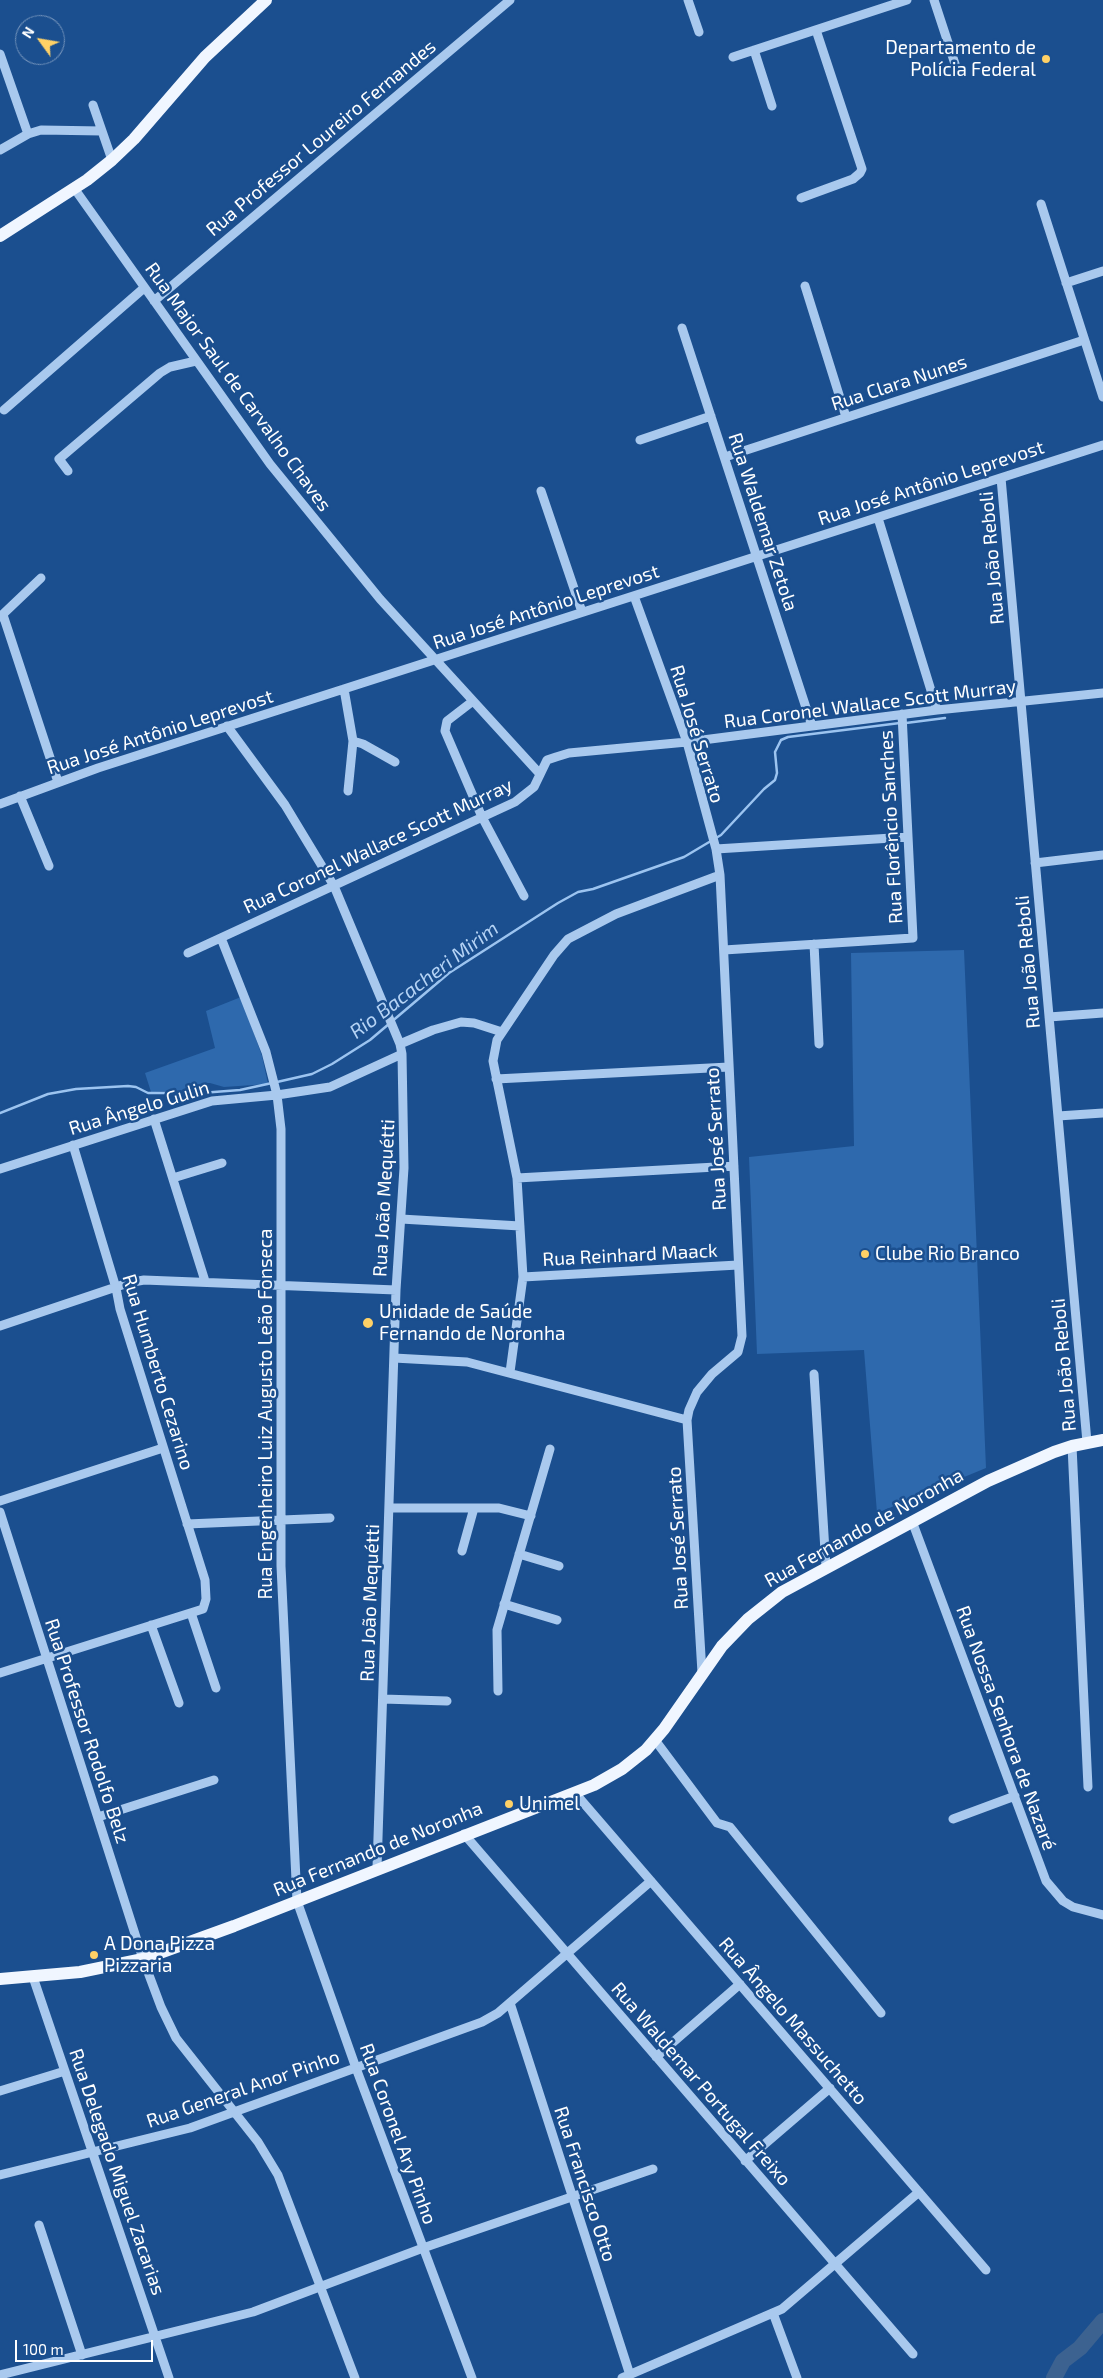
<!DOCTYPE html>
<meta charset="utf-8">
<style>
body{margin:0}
#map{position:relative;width:1103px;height:2378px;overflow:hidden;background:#1b4f8f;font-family:"Exo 2",sans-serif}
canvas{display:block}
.north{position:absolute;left:15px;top:15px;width:50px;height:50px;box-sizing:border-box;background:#1b4f8f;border:1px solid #7695bc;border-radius:50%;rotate:302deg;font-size:14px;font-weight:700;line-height:20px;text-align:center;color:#fff}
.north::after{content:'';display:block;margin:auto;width:18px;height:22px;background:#ffd166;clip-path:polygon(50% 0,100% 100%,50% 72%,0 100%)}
.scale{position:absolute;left:15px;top:2340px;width:138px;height:22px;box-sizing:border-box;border:2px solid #fff;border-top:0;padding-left:6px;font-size:15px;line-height:18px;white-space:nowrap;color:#fff;-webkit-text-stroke:4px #1b4f8f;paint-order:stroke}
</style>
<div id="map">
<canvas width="1103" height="2378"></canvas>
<div class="north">N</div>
<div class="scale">100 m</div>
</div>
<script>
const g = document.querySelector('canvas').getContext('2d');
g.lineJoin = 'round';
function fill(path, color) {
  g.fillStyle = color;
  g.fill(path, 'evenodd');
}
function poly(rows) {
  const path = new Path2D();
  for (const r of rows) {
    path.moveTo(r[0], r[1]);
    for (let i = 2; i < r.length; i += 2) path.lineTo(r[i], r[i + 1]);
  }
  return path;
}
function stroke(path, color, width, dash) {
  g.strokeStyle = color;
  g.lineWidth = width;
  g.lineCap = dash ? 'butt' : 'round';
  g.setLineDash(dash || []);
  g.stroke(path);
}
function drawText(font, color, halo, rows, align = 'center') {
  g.font = font + ' "Exo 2",sans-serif';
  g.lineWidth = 5;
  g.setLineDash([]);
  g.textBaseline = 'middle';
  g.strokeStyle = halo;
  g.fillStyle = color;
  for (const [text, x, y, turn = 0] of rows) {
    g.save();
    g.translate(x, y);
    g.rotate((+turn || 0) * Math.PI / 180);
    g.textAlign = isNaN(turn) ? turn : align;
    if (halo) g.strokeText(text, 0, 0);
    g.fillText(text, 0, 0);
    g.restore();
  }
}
fill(poly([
 [964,950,986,1468,877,1513,864,1350,757,1354,749,1157,854,1146,851,953],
 [241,997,262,1056,268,1084,224,1087,210,1083,205,1083,197,1090,151,1092,145,1073,215,1048,206,1011]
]), '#2e69ad');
stroke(poly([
 [906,723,945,718],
 [277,1082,312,1074,332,1064,370,1040,449,973,558,903,578,892,593,889,684,857,721,835,764,789,775,780,777,773,775,752,781,740,788,737,900,723],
 [0,1113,48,1094,76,1089,128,1086,136,1087,148,1093,201,1093,240,1090,272,1083]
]), '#9cc4f0', 2.5);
stroke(poly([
 [1054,2378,1063,2361,1080,2348,1103,2321]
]), '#3c6290', 16);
stroke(poly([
 [688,0,699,32],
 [934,0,957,70],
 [754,50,772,106],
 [0,54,28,134],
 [733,57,907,0],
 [93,105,112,160],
 [0,150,28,134,41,130,102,131],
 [74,188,270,464,380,599,539,773],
 [801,198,853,179,860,173,862,169,816,30],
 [1041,204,1103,397],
 [1066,283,1103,271],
 [805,286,846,417],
 [154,301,510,0],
 [682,328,812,726],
 [4,410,144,288],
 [640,440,711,416],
 [725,457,1084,340],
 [68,471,59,459,160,373,170,367,196,361],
 [1001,478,1087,1442],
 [541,491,582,612],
 [878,518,937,710],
 [634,596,687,742,716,849,720,875,742,1336,738,1352,712,1374,697,1392,689,1410,687,1420,702,1673],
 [3,615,58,782],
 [0,617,41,578],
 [344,689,353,741,348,791],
 [473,701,447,721,445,731,482,817,524,896],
 [227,726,285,805,334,886,400,1044,402,1054,404,1168,396,1290,377,1868],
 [353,741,363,744,395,762],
 [20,796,49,866],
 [0,804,98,768,1103,445],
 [716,849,908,837],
 [1035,863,1103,855],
 [221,938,266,1052,277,1095,281,1129,281,1566,297,1901,356,2068,472,2378],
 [814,944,819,1044],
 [724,950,913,938,902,714],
 [188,953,515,802,534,787,547,760,556,757,569,753,687,742,937,710,1103,693],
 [1049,1017,1103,1013],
 [400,1044,433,1030,461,1022,474,1023,502,1032],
 [496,1079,729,1067],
 [1058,1116,1103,1113],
 [154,1119,205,1281],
 [0,1169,212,1101,277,1095,330,1087,402,1054],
 [173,1178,222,1163],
 [517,1178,734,1166],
 [401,1219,520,1226],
 [523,1277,738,1265],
 [0,1326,128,1283,144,1280,396,1290],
 [394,1358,467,1362,687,1420],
 [510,1372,523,1277,517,1178,493,1061,497,1040,554,955,568,939,616,914,720,875],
 [814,1374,826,1567],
 [1072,1446,1088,1787],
 [0,1501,163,1448],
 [389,1508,499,1508,531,1516],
 [0,1512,143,1959,161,2007,176,2038,258,2142,278,2175,355,2378],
 [912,1521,1046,1881,1063,1901,1073,1907,1103,1915],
 [187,1524,330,1518],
 [462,1551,474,1508],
 [519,1554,559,1566],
 [504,1604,557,1620],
 [191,1613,216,1688],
 [151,1625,179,1703],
 [0,1673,203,1609,206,1599,205,1580,120,1309,116,1288,73,1145],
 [498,1691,497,1630,550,1449],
 [383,1699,447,1701],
 [655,1740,714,1819,717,1823,730,1827,881,2013],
 [575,1793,986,2270],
 [98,1817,214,1780],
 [953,1819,1015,1796],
 [464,1834,913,2354],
 [33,1977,169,2378],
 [510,2003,630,2375],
 [656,2057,740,1984],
 [0,2091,65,2071],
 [745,2161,830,2088],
 [0,2175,190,2128,482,2022,498,2013,651,1881],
 [39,2225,82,2355],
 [773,2313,797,2378],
 [0,2375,253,2312,423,2248,653,2169],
 [622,2378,782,2309,919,2192]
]), '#a9c9ee', 9);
stroke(poly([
 [0,236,87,180,112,160,134,139,205,57,266,0],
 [0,1979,80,1972,143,1959,234,1926,594,1785,622,1769,646,1750,664,1729,722,1646,748,1619,782,1592,988,1481,1054,1452,1072,1446,1103,1440]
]), '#f0f6ff', 12);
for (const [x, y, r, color] of [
 [1046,59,5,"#ffd166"],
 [865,1254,5,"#ffd166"],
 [368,1323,6,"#ffd166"],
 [509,1804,5,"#ffd166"],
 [94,1955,5,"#ffd166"]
]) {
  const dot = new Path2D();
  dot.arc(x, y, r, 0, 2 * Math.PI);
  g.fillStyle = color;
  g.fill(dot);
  stroke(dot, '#1b4f8f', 2);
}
drawText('19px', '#fff', '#1b4f8f', [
 ["Departamento de",1036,48,"right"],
 ["Polícia Federal",1036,70,"right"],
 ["Clube Rio Branco",875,1254],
 ["Unidade de Saúde",379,1312],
 ["Fernando de Noronha",379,1334],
 ["Unimel",519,1804],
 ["A Dona Pizza",104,1944],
 ["Pizzaria",104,1966]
], 'left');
drawText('19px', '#fff', '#1b4f8f', [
 ["Rua Professor Loureiro Fernandes",321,138,-40],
 ["Rua Clara Nunes",899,383,-18],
 ["Rua Major Saul de Carvalho Chaves",238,387,54],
 ["Rua José Antônio Leprevost",931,483,-18],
 ["Rua Waldemar Zetola",763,522,72],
 ["Rua João Reboli",992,558,-95],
 ["Rua José Antônio Leprevost",546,607,-18],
 ["Rua Coronel Wallace Scott Murray",870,704,-7],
 ["Rua José Antônio Leprevost",160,732,-18],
 ["Rua José Serrato",697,734,73],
 ["Rua Florêncio Sanches",891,827,-93],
 ["Rua Coronel Wallace Scott Murray",378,846,-25],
 ["Rua João Reboli",1028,962,-95],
 ["Rua Ângelo Gulin",139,1108,-17],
 ["Rua José Serrato",716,1139,-93],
 ["Rua João Mequétti",384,1198,-87],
 ["Rua Reinhard Maack",630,1255,-3],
 ["Rua João Reboli",1064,1365,-95],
 ["Rua Humberto Cezarino",158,1372,73],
 ["Rua Engenheiro Luiz Augusto Leão Fonseca",266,1414,-90],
 ["Rua Fernando de Noronha",864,1528,-29],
 ["Rua José Serrato",678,1538,-93],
 ["Rua João Mequétti",370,1603,-88],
 ["Rua Nossa Senhora de Nazaré",1006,1728,70],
 ["Rua Professor Rodolfo Belz",87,1731,72],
 ["Rua Fernando de Noronha",378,1849,-22],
 ["Rua Ângelo Massuchetto",793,2021,49],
 ["Rua Waldemar Portugal Freixo",701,2084,49],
 ["Rua General Anor Pinho",243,2089,-19],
 ["Rua Coronel Ary Pinho",398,2134,70],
 ["Rua Delegado Miguel Zacarias",117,2172,71],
 ["Rua Francisco Otto",585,2184,72]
]);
drawText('italic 20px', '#b5d3f5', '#1b4f8f', [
 ["Rio Bacacheri Mirim",424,980,-37]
]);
</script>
